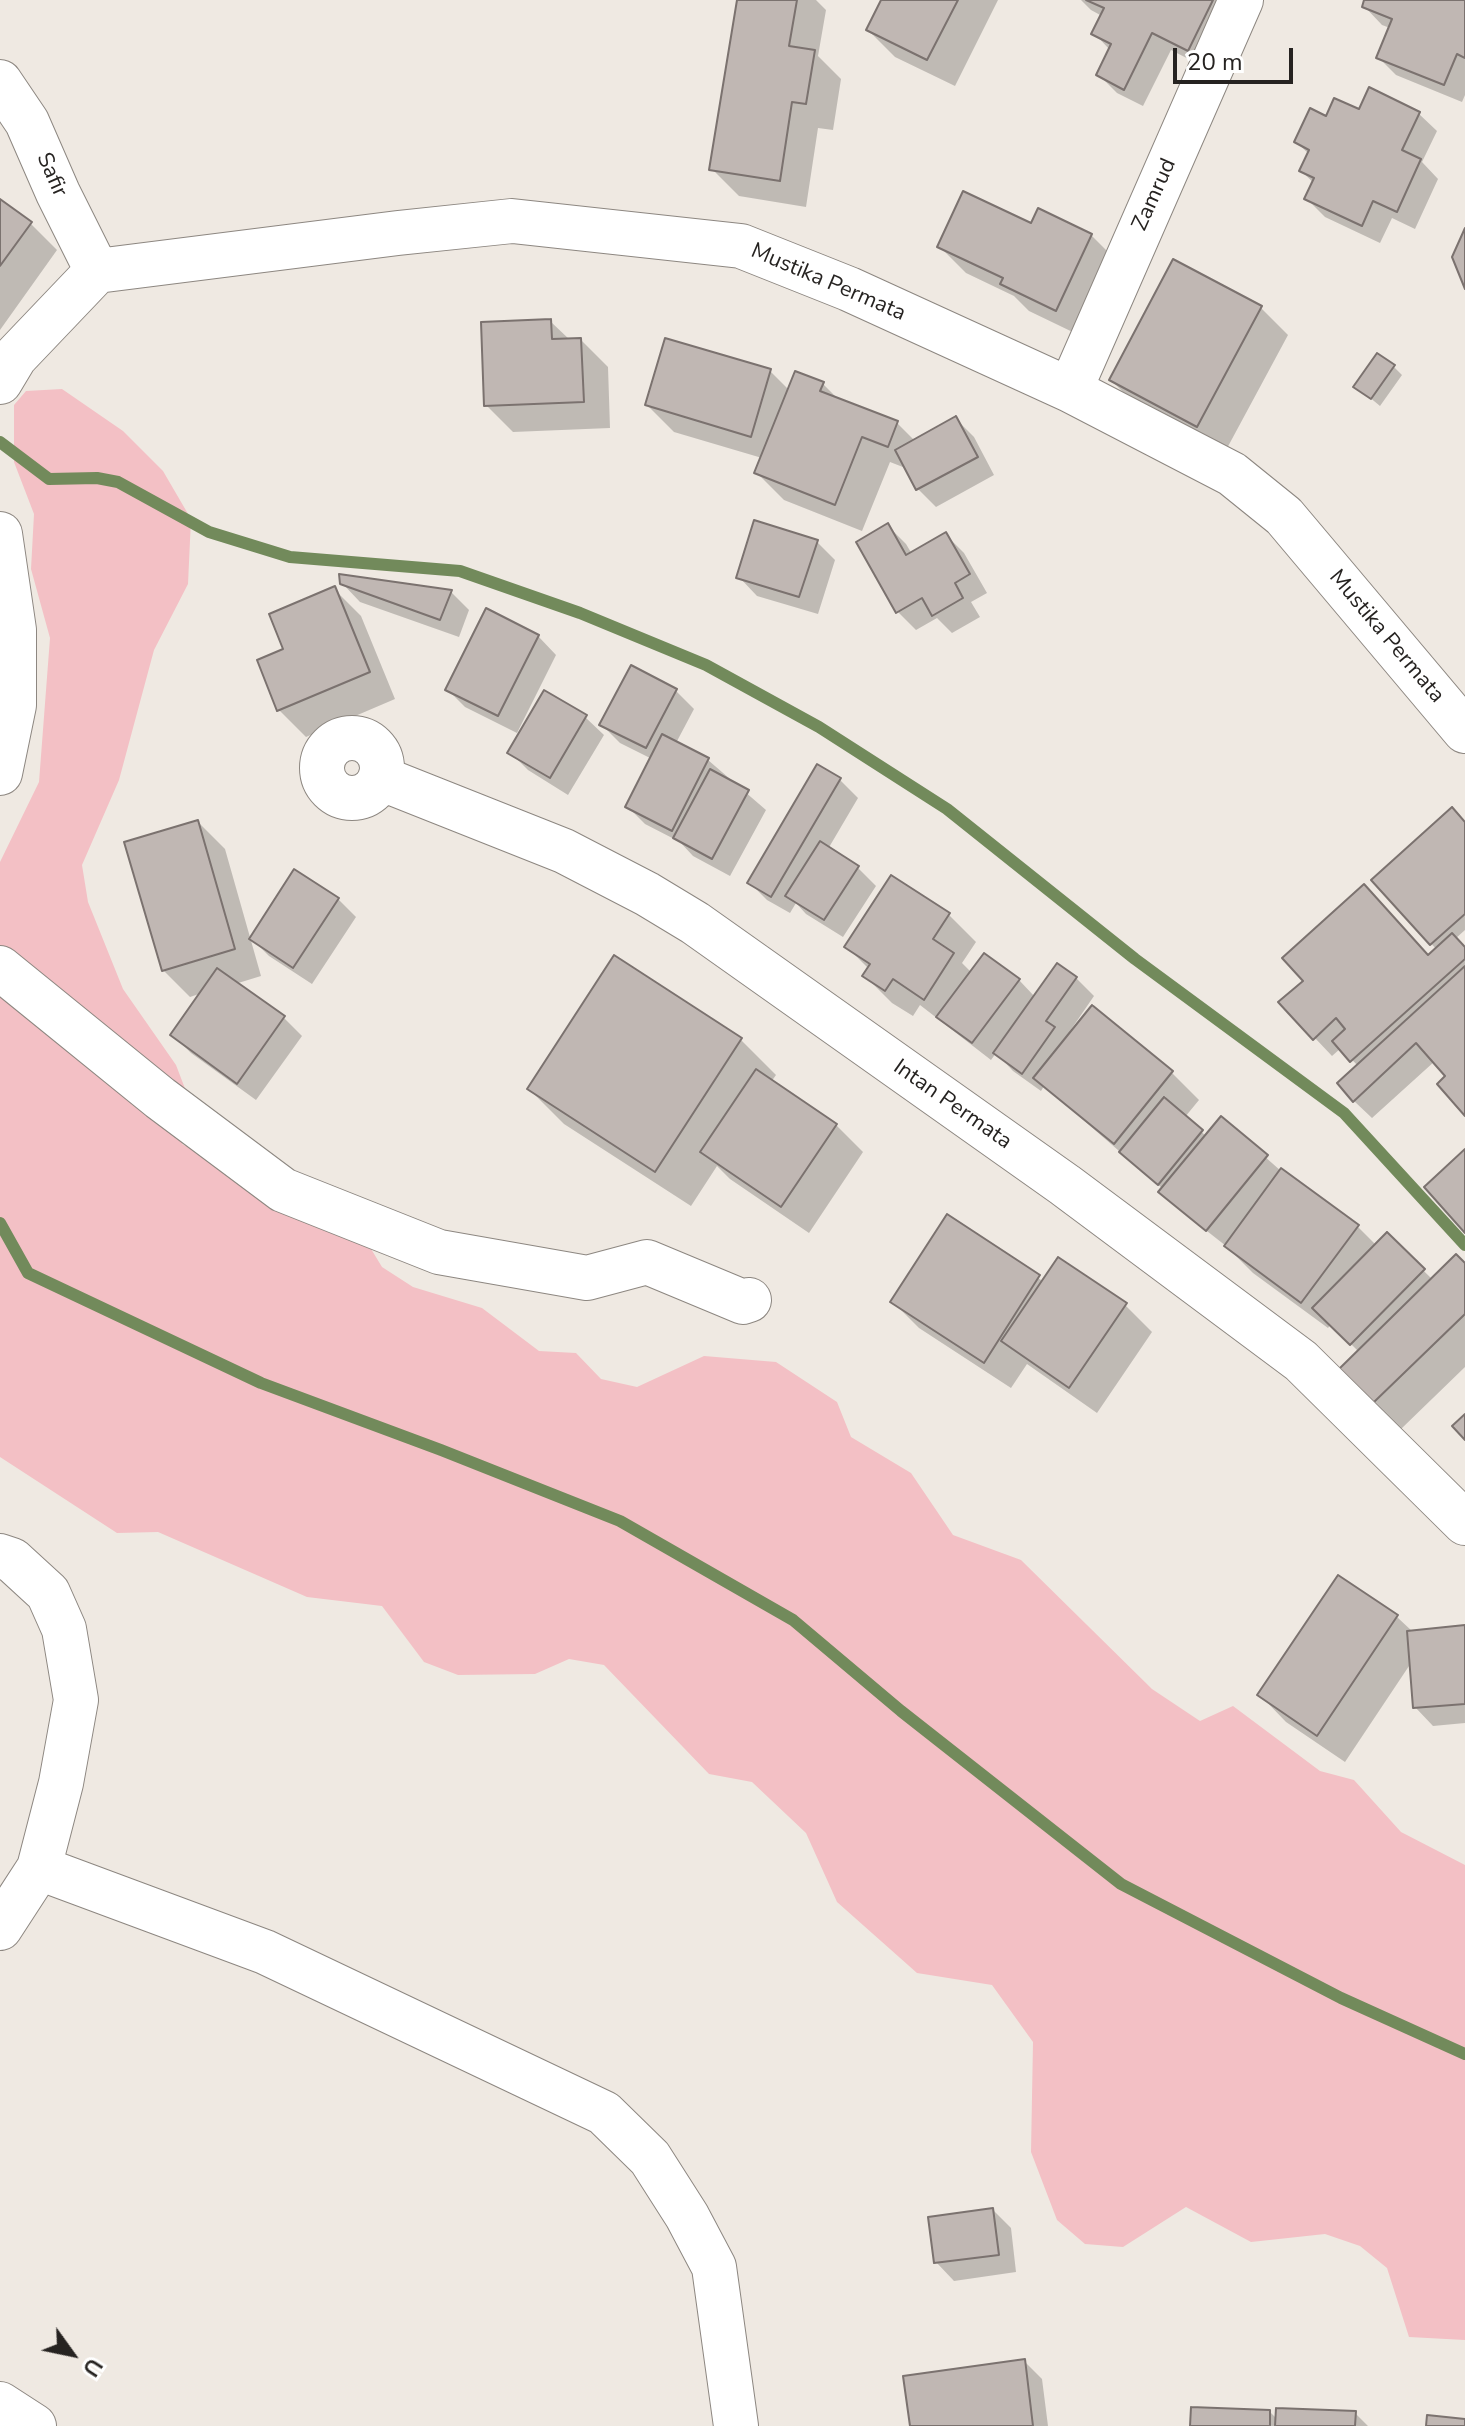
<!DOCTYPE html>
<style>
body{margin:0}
#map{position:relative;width:1465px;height:2426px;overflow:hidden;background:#efe9e2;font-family:"Nunito Sans",sans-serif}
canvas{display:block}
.north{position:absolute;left:32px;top:2314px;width:80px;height:80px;-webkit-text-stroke:6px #fff;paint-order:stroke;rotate:123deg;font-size:22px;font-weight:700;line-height:32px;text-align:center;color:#262321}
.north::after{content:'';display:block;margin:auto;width:28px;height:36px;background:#262321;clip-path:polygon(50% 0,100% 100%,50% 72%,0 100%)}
.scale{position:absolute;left:1173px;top:48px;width:120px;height:36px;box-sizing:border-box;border:4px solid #262321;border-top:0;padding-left:10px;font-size:24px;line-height:28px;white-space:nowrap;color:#262321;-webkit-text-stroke:6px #fff;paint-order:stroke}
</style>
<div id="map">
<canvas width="1465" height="2426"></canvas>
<div class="north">U</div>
<div class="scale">20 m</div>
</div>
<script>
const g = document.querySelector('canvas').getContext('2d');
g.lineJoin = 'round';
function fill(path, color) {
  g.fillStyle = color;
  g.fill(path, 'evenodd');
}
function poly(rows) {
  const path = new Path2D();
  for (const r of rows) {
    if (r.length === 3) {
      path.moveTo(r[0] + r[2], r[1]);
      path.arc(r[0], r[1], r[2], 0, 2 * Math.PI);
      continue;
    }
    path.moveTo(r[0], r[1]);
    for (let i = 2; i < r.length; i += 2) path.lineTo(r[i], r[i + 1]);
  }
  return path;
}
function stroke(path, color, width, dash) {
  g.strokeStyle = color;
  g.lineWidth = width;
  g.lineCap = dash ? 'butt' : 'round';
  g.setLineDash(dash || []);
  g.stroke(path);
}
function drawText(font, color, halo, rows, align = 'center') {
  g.font = font + ' "Nunito Sans",sans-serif';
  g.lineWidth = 6;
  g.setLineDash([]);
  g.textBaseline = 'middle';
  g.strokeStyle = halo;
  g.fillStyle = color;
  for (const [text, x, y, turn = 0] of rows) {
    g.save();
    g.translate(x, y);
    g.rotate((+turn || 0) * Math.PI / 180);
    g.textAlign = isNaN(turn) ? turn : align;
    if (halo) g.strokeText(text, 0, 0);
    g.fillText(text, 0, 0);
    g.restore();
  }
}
fill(poly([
 [62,389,123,431,163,471,191,519,188,584,154,650,119,780,82,865,88,902,123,989,176,1065,189,1099,182,1144,362,1234,382,1267,413,1287,482,1308,539,1351,576,1353,601,1379,637,1387,704,1356,776,1362,837,1402,851,1437,911,1473,953,1535,1021,1560,1152,1689,1200,1721,1233,1706,1320,1771,1354,1780,1401,1832,1465,1865,1465,2340,1409,2337,1387,2268,1360,2246,1325,2234,1251,2242,1186,2207,1123,2247,1085,2244,1057,2220,1031,2152,1033,2042,992,1985,917,1973,837,1902,806,1833,752,1782,709,1774,604,1665,569,1659,535,1674,458,1675,424,1662,382,1606,307,1597,158,1532,117,1533,0,1457,0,862,39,782,50,638,31,569,34,514,14,462,14,405,26,391]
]), '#f3c0c5');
fill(poly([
 [739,0,816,0,826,10,818,56,841,79,833,130,818,128,806,207,739,196,712,169],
 [883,0,998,0,955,86,895,57,868,30],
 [1081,0,1217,0,1232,15,1206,68,1171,50,1143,106,1117,93,1099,75,1110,50,1094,33,1102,16,1091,10],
 [1367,0,1465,0,1465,95,1462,102,1396,75,1378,57,1390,28,1382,25,1364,6],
 [1360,112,1418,113,1437,131,1422,162,1438,179,1415,229,1392,218,1380,243,1325,217,1307,199,1314,183,1301,171,1309,154,1296,142,1327,119],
 [0,201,30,223,57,250,0,330],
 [1032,225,1091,235,1118,262,1083,337,1029,311,1014,296,966,273,939,246],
 [1261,308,1288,335,1225,452,1138,407,1111,380],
 [550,321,570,340,581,340,608,367,610,428,513,432,486,405],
 [1393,366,1402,375,1380,406,1356,386],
 [770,371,789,390,823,384,839,400,897,423,915,441,956,419,974,437,994,475,936,507,918,489,908,469,890,462,862,531,784,500,757,473,762,458,674,432,647,405],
 [888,526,906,544,912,554,946,535,964,553,987,593,971,602,980,617,952,633,937,618,916,630,898,612],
 [817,542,835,560,818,614,757,596,739,577],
 [342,583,451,592,469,610,459,637,360,602],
 [334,589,361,616,395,699,306,737,279,710],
 [538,636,556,655,517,733,465,707,447,689],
 [676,691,694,709,676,743,708,760,766,810,730,876,693,856,680,842,645,824,627,806,652,759,620,743,602,725],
 [585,717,604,735,568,795,528,770,510,752],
 [817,767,840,780,858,798,828,849,858,868,876,886,843,937,806,914,796,903,790,913,767,900,749,882],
 [198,822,225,849,261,976,235,984,284,1018,302,1036,256,1100,191,1053,173,1035,202,993,190,997,163,970],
 [1465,824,1465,930,1455,939,1465,948,1465,1113,1448,1076,1435,1061,1372,1118,1354,1101,1358,1066,1341,1048,1332,1056,1281,1002,1429,957,1437,950,1374,880],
 [338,899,356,917,312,984,269,956,251,938],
 [949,915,976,942,962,963,972,973,1019,980,1035,997,1076,978,1094,996,1070,1031,1072,1033,1092,1008,1172,1073,1199,1100,1185,1117,1206,1136,1221,1118,1281,1171,1358,1227,1377,1246,1387,1235,1433,1280,1465,1266,1465,1367,1401,1429,1342,1369,1359,1352,1331,1324,1328,1328,1253,1273,1226,1246,1179,1209,1161,1191,1163,1189,1044,1086,1041,1091,1013,1071,996,1053,991,1060,920,1005,913,1016,892,1003,865,976,869,969,847,947],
 [741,1040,776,1075,771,1082,836,1125,863,1152,809,1233,730,1179,717,1166,691,1206,564,1124,529,1089],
 [947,1217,1044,1282,1125,1305,1152,1332,1097,1413,1027,1364,1011,1388,919,1328,892,1301],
 [1338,1578,1397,1617,1413,1632,1465,1627,1465,1723,1433,1726,1415,1707,1411,1663,1345,1762,1286,1722,1260,1695],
 [993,2210,1011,2228,1016,2272,954,2281,936,2262],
 [1024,2361,1042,2379,1048,2426,912,2426],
 [1270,2412,1278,2420,1355,2413,1368,2426,1192,2426]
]), '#0003');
stroke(poly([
 [0,442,49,479,97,478,118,482,209,532,290,557,460,571,580,613,706,665,819,727,947,809,1135,959,1344,1113,1465,1245],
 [0,1223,28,1273,261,1383,441,1450,620,1521,793,1620,901,1711,1121,1884,1341,1998,1465,2054]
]), '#728a5b', 12);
const building = poly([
 [737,0,797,0,789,46,815,50,806,104,792,102,780,181,709,170,737,0],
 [881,0,958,0,927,60,866,30,881,0],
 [1086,0,1213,0,1188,51,1152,33,1124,90,1096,75,1111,44,1091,34,1104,8,1086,0],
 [1364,0,1465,0,1465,58,1457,54,1444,85,1376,58,1392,19,1362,7,1364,0],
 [1369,87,1420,112,1402,150,1421,159,1397,212,1373,201,1362,226,1304,199,1314,178,1299,171,1309,150,1294,142,1310,108,1326,116,1334,98,1359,109,1369,87],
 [963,191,1031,223,1038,208,1092,234,1056,311,1000,284,1003,278,937,247,963,191],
 [0,199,32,222,0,266,0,199],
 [1465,228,1465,289,1452,257,1465,228],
 [1173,259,1262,306,1197,427,1109,380,1173,259],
 [551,319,552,339,581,338,584,402,484,406,481,322,551,319],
 [665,338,771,369,751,437,645,405,665,338],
 [1377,353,1395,365,1371,399,1353,387,1377,353],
 [795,371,824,382,820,391,898,421,888,447,862,437,835,505,754,473,795,371],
 [956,416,978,457,916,490,895,450,956,416],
 [754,520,818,540,799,597,736,578,754,520],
 [888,523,906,555,946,532,970,574,955,583,963,598,932,616,922,598,896,613,856,542,888,523],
 [339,574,452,590,440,620,340,584,339,574],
 [335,586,370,672,277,711,257,660,283,649,269,614,335,586],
 [486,608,539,635,498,716,445,690,486,608],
 [631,665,677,689,646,748,599,725,631,665],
 [544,690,587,715,550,778,507,753,544,690],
 [662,734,709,758,672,831,625,807,662,734],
 [817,764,841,778,771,897,747,883,817,764],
 [710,769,749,790,712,859,673,838,710,769],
 [1452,807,1465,822,1465,914,1430,945,1371,880,1452,807],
 [198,820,235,949,162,971,124,842,198,820],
 [820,841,859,866,824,920,785,896,820,841],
 [294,869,339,898,293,968,249,939,294,869],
 [891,875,950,913,933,939,954,953,924,1000,893,979,885,991,862,976,870,964,844,947,891,875],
 [1364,884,1428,955,1452,933,1465,947,1465,959,1350,1062,1332,1041,1345,1029,1336,1018,1313,1040,1278,1002,1303,981,1282,958,1364,884],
 [984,953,1020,979,972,1043,936,1017,984,953],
 [614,955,742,1038,655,1172,527,1089,614,955],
 [1057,963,1077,977,1046,1021,1055,1027,1022,1074,993,1053,1057,963],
 [1465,966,1465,1116,1437,1084,1445,1076,1416,1043,1353,1102,1337,1083,1465,966],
 [217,968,285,1016,237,1084,170,1035,217,968],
 [1092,1005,1173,1071,1114,1144,1033,1078,1092,1005],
 [756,1069,837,1124,781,1207,700,1152,756,1069],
 [1164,1097,1203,1130,1158,1185,1119,1152,1164,1097],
 [1221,1116,1268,1155,1206,1231,1158,1192,1221,1116],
 [1465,1149,1465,1233,1424,1187,1465,1149],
 [1281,1168,1359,1225,1301,1303,1224,1246,1281,1168],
 [947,1214,1040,1275,984,1363,890,1302,947,1214],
 [1387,1232,1425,1269,1350,1345,1312,1308,1387,1232],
 [1456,1254,1465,1263,1465,1314,1373,1403,1339,1369,1456,1254],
 [1058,1257,1127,1303,1069,1388,1001,1341,1058,1257],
 [1465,1414,1465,1440,1452,1426,1465,1414],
 [1338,1575,1398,1615,1317,1736,1257,1695,1338,1575],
 [1465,1625,1465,1704,1413,1708,1407,1631,1465,1625],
 [993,2208,999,2255,934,2263,928,2217,993,2208],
 [1025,2359,1033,2426,910,2426,903,2376,1025,2359],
 [1191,2407,1270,2410,1270,2426,1190,2426,1191,2407],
 [1276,2408,1356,2411,1355,2426,1275,2426,1276,2408],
 [1427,2415,1465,2419,1465,2426,1426,2426,1427,2415]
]);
fill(building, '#c0b7b3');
stroke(building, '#7b726f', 2);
const minor = poly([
 [0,82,27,122,58,193,97,271],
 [0,382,15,357,97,271,398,233,512,221,741,246,849,289,1070,390,1232,474,1284,516,1465,731],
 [1070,390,1241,0],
 [0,534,14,630,14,705,0,773],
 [352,768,30],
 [380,778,564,851,647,894,695,923,1065,1185,1301,1361,1465,1523],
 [0,968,160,1098,283,1190,439,1252,587,1278,647,1262,743,1302,749,1300],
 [0,1556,12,1560,48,1593,64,1629,76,1700,61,1783,39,1868,0,1928],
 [39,1868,265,1952,604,2113,650,2158,687,2216,714,2267,736,2426],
 [0,2404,34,2426]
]);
stroke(minor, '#8d8781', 46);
stroke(minor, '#fff', 44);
drawText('22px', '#262321', '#fff', [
 ["Safir",51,175,66],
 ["Zamrud",1155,195,-66],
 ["Mustika Permata",828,283,23],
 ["Mustika Permata",1386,637,50],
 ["Intan Permata",952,1105,35]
]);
</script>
